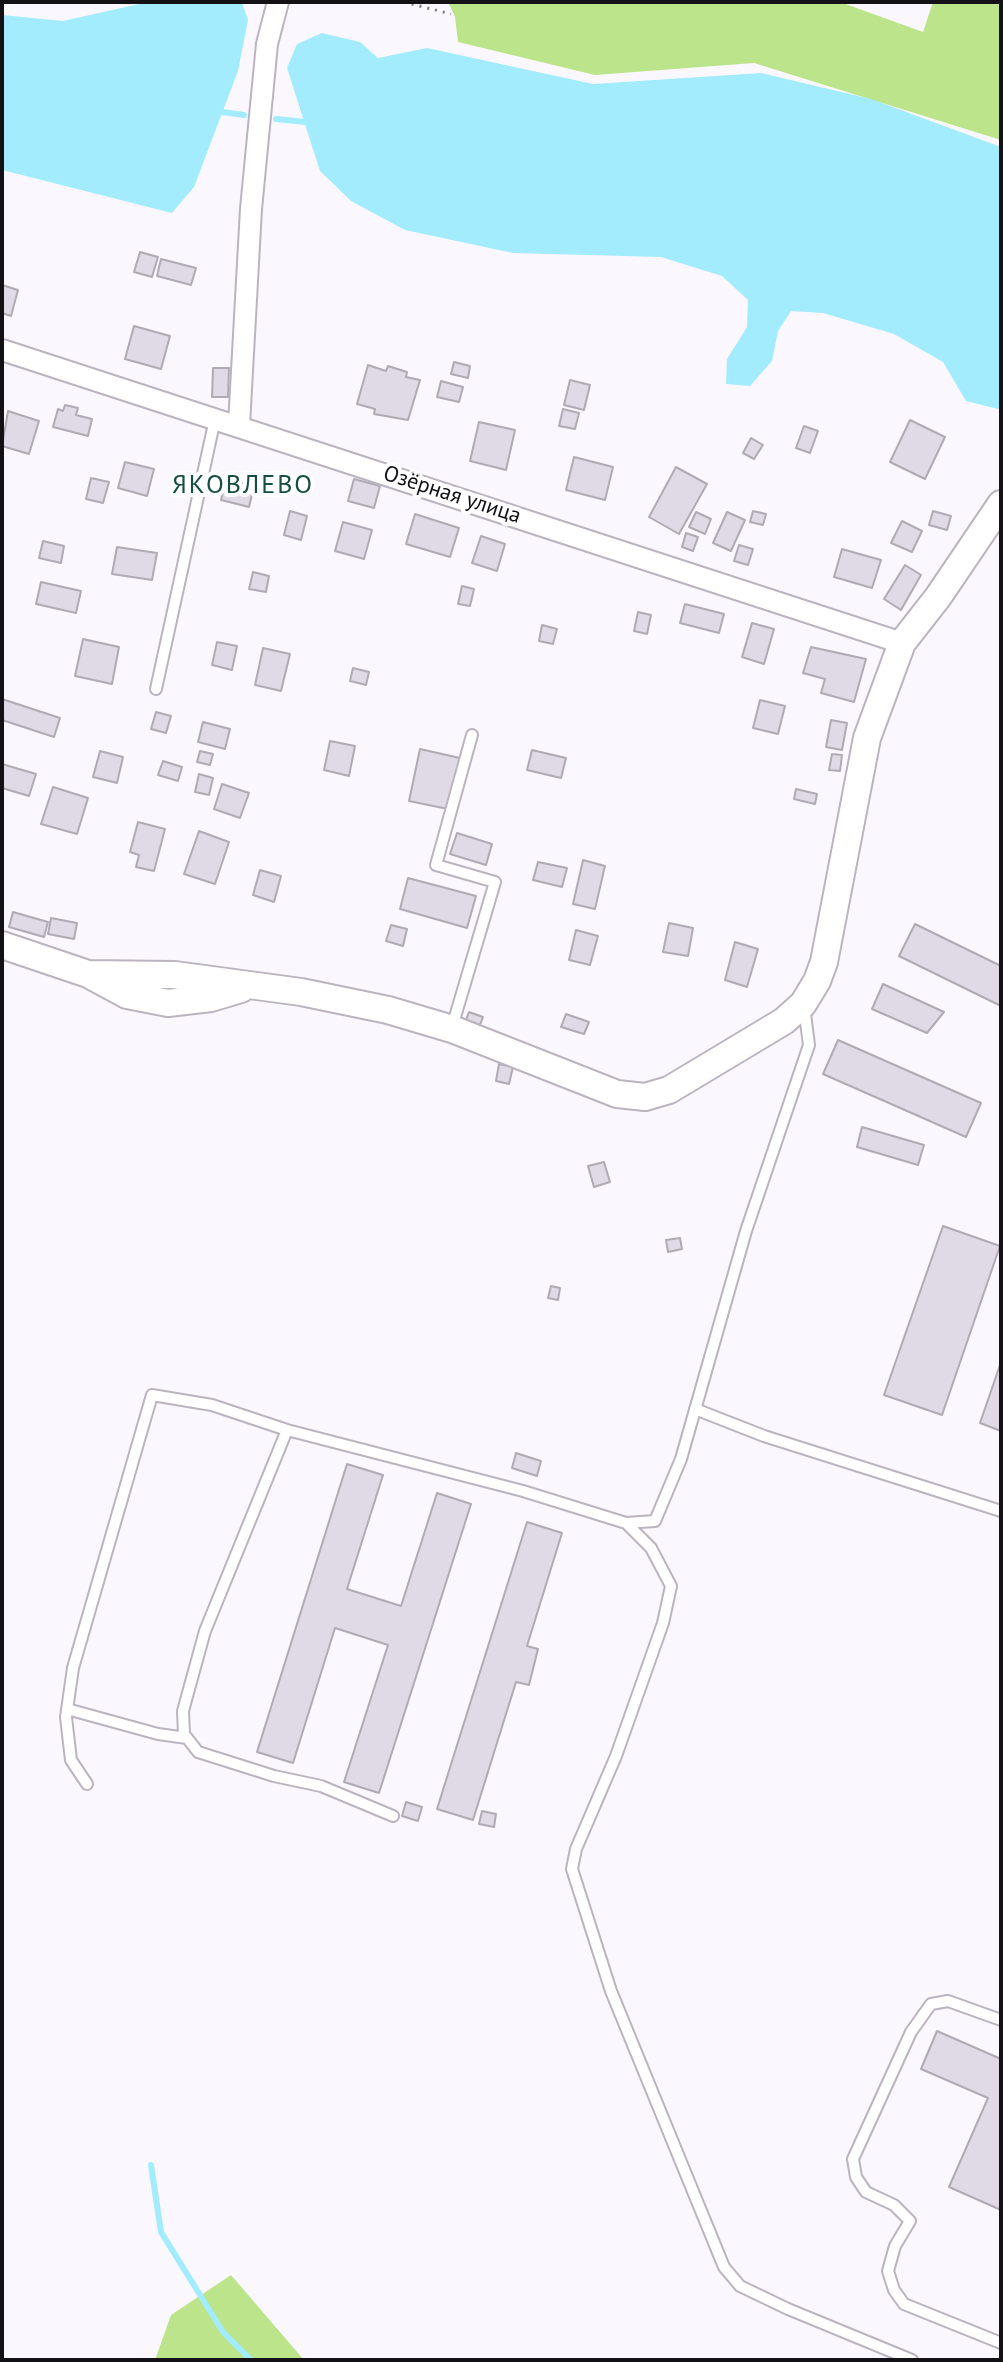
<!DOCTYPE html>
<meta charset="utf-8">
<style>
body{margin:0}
#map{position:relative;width:1003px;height:2362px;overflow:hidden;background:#fbf7fe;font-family:"PT Sans",sans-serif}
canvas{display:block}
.frame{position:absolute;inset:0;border:4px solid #131115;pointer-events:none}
</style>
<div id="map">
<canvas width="1003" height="2362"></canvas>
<div class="frame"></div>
</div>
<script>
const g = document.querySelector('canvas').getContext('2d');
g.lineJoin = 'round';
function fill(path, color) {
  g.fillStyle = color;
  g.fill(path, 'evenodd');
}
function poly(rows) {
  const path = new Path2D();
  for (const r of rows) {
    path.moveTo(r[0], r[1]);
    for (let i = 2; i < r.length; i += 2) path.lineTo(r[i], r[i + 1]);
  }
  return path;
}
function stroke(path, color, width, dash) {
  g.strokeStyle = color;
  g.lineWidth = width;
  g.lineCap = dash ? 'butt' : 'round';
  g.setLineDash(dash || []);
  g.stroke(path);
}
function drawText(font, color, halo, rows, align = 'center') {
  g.font = font + ' "PT Sans",sans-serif';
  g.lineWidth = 8;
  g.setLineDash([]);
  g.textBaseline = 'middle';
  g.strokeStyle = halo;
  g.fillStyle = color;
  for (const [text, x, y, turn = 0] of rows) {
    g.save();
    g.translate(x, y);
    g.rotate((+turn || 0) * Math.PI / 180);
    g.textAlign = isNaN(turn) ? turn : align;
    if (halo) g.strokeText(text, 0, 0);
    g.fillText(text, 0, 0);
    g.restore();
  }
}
fill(poly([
 [448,2,840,2,923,32,933,2,1001,2,1001,140,754,63,595,75,458,42,455,17],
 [231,2275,304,2360,155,2360,171,2315]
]), '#bce48a');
fill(poly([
 [148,2,242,2,248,20,238,71,194,187,172,213,2,170,2,15,63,21],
 [322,33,360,42,378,58,427,48,593,84,761,73,871,99,1001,147,1001,406,998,409,966,401,943,362,894,334,823,313,791,311,778,331,772,361,750,386,726,384,727,359,747,327,748,300,722,276,661,257,513,253,405,230,351,201,320,171,287,68,297,44]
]), '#a2ecfe');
stroke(poly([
 [222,112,244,115],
 [276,119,306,122],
 [151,2165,161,2232,223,2332,251,2360]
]), '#a2ecfe', 6);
const building = poly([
 [140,252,158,257,152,277,134,272,140,252],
 [161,259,196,268,191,285,157,276,161,259],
 [2,285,18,290,11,316,2,313,2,285],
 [134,326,170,336,161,369,125,359,134,326],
 [454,362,470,366,468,378,451,374,454,362],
 [368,365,386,371,388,366,407,372,406,377,420,380,408,420,374,414,375,409,357,404,368,365],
 [213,368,229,368,228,397,212,397,213,368],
 [570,380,590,385,584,410,564,405,570,380],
 [441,381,463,387,459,402,437,397,441,381],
 [65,405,78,408,76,415,92,419,88,436,53,427,58,409,63,411,65,405],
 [563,409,579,413,575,429,559,426,563,409],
 [8,411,39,421,29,454,2,446,8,411],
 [910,420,945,437,925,479,890,462,910,420],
 [479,422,515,430,506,470,470,461,479,422],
 [804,426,818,431,810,453,796,448,804,426],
 [751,438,763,445,754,459,743,453,751,438],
 [574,457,613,467,605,500,566,490,574,457],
 [125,462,154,469,147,496,118,488,125,462],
 [676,467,707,484,679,534,649,517,676,467],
 [91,478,109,482,103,503,86,499,91,478],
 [226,479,254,486,249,507,221,500,226,479],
 [354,479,380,486,374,508,348,501,354,479],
 [290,511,307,516,301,540,284,535,290,511],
 [753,511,766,514,763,525,750,522,753,511],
 [933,511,951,516,947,530,929,525,933,511],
 [696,512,711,519,705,534,689,527,696,512],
 [727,512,745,520,731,551,713,543,727,512],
 [415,514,459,528,450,557,406,544,415,514],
 [902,521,922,531,912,552,891,543,902,521],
 [343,522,372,530,364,559,335,551,343,522],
 [686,533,698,537,693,551,682,547,686,533],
 [481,536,505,544,497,571,472,563,481,536],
 [43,541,64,546,61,563,39,558,43,541],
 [739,545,753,549,748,565,734,561,739,545],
 [117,547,157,553,152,580,112,574,117,547],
 [842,549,881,560,872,588,834,577,842,549],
 [905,565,921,575,901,610,884,599,905,565],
 [253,572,269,576,266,592,249,589,253,572],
 [41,582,81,591,76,613,36,604,41,582],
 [462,586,474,589,470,606,458,604,462,586],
 [685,604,724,614,719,633,680,623,685,604],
 [638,612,651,615,647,634,634,631,638,612],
 [752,623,774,629,764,664,742,657,752,623],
 [542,625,557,629,553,644,539,641,542,625],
 [83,639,119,647,112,684,75,676,83,639],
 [217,642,237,646,232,670,212,665,217,642],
 [811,647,866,659,854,702,821,693,825,679,803,673,811,647],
 [263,648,290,654,281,691,255,685,263,648],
 [353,668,369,672,366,685,350,681,353,668],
 [2,699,60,718,54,737,2,720,2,699],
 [760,700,785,706,778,734,753,728,760,700],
 [156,712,171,716,166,733,151,729,156,712],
 [831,720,847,723,842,750,826,747,831,720],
 [203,722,230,729,225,749,198,742,203,722],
 [330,741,355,746,349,776,324,770,330,741],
 [420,749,460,758,448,809,409,801,420,749],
 [532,750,566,758,561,778,527,770,532,750],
 [100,751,123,757,117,783,93,777,100,751],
 [200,751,213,754,210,765,197,762,200,751],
 [832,754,842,755,840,771,829,770,832,754],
 [163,761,182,767,178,781,158,775,163,761],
 [2,764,36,774,29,796,2,788,2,764],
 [199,774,213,778,209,795,195,792,199,774],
 [222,784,249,793,240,818,214,809,222,784],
 [53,787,88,798,77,834,41,824,53,787],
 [796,789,817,794,815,804,794,799,796,789],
 [138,822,165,829,154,871,136,867,139,855,130,852,138,822],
 [199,831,229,842,215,884,184,874,199,831],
 [457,833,492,844,486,865,450,854,457,833],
 [583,860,605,866,595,909,573,904,583,860],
 [538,862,567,868,562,887,533,880,538,862],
 [260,870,281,876,274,902,253,895,260,870],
 [408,878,476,896,467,928,400,909,408,878],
 [13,912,48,922,44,937,9,927,13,912],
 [51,918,77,923,74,939,48,934,51,918],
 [669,923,693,928,688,956,663,952,669,923],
 [915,924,1001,966,1001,1006,899,956,915,924],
 [391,925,407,929,403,946,386,941,391,925],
 [576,930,598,936,590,965,569,960,576,930],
 [735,942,758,949,747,987,725,980,735,942],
 [883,984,944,1012,927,1033,872,1009,883,984],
 [469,1012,483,1017,480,1025,466,1020,469,1012],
 [566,1014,589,1022,584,1034,561,1027,566,1014],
 [838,1040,981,1103,966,1137,823,1074,838,1040],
 [499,1064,513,1067,509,1084,496,1081,499,1064],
 [862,1127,924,1145,918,1165,857,1147,862,1127],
 [604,1162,610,1182,594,1187,588,1166,604,1162],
 [943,1226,1000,1246,942,1415,884,1395,943,1226],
 [680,1238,682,1249,668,1252,666,1240,680,1238],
 [551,1286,560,1288,558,1300,548,1298,551,1286],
 [1001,1362,1001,1431,980,1423,1001,1362],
 [516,1453,541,1461,537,1476,512,1468,516,1453],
 [347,1464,383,1475,347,1589,401,1606,437,1493,471,1504,379,1793,344,1782,388,1645,335,1628,293,1763,257,1752,347,1464],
 [527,1522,562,1533,527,1646,538,1649,529,1685,516,1682,473,1820,437,1809,527,1522],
 [406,1802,422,1807,418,1821,402,1816,406,1802],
 [482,1811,496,1814,494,1827,479,1824,482,1811],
 [937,2031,1001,2059,1001,2210,949,2187,988,2098,921,2069,937,2031]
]);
fill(building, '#e0dae6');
stroke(building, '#b0aab5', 2);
const service = poly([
 [156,689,215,419],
 [452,1027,495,882,436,865,472,735],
 [695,1409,764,1436,1001,1511],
 [287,1430,205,1631,183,1711,184,1734,198,1752,274,1776,321,1786,393,1816],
 [628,1525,651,1548,671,1586,663,1623,616,1756,576,1849,572,1869,611,1991,724,2267,740,2286,788,2309,912,2360],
 [67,1709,158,1734,187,1738],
 [87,1784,71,1760,66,1717,73,1668,152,1395,212,1405,287,1430,523,1491,626,1523,655,1521,681,1459,746,1231,809,1045,804,1006],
 [1001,2020,948,2001,931,2004,911,2032,853,2159,856,2177,866,2192,894,2205,910,2221,895,2246,888,2271,894,2290,904,2304,1001,2343]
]);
const minor = poly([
 [2,350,902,643],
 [239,425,251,209,267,44,278,2]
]);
const tertiary = poly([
 [2,945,88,974,127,995,168,1003,211,998,241,989],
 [88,974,175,975,301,992,388,1010,452,1029,617,1094,645,1097,669,1090,784,1021,803,1004,817,981,824,962,867,738,902,643,938,597,1001,504]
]);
stroke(service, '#bbb4c0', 14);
stroke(minor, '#bbb4c0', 24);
stroke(tertiary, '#bbb4c0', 30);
stroke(poly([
 [404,2,451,14]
]), '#7f7c82', 3, [2, 6]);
stroke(service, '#fff', 10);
stroke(minor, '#fff', 20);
stroke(tertiary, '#fff', 26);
drawText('22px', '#131115', '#fff', [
 ["Озёрная улица",452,495,18]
]);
g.letterSpacing = '2px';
drawText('26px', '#174e43', '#fff', [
 ["ЯКОВЛЕВО",243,486]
]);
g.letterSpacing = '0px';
</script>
